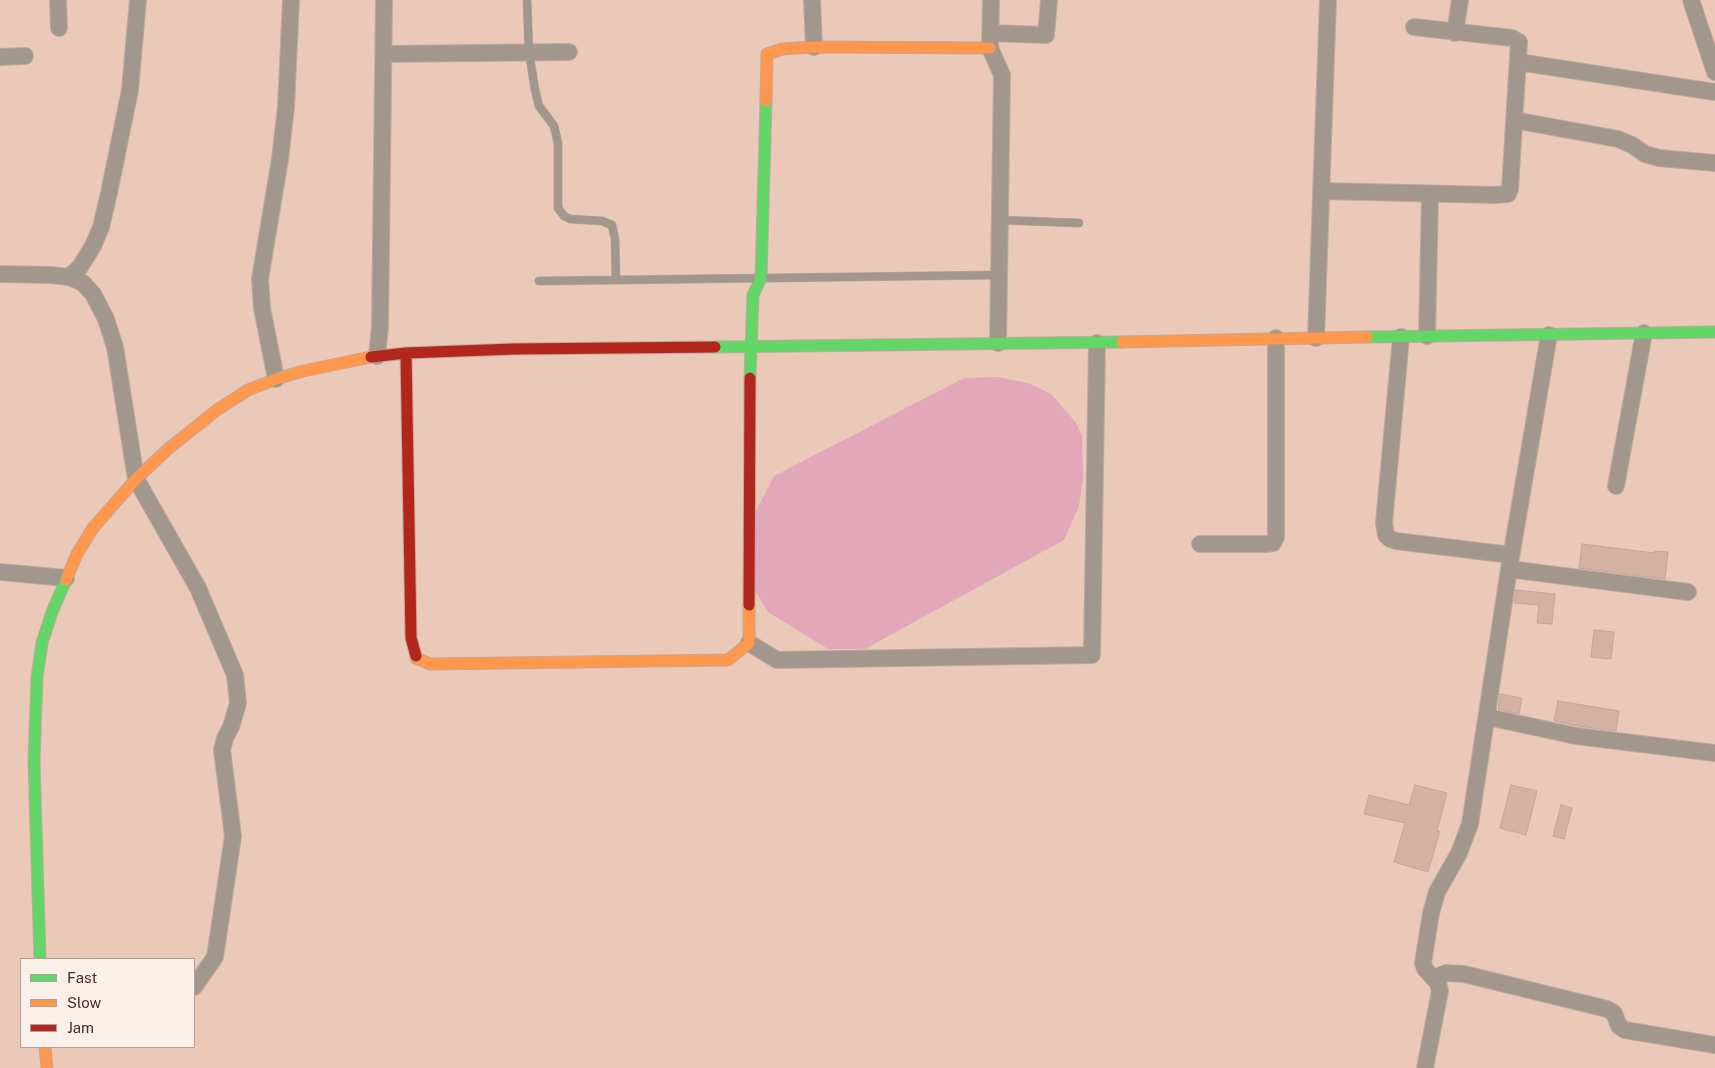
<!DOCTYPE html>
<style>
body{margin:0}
#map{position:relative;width:1715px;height:1068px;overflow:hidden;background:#eac9b9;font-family:"Public Sans",sans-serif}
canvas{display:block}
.legend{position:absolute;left:20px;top:958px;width:175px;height:90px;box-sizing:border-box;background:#fbefe9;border:1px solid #b2a199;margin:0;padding:6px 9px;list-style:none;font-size:15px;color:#442d22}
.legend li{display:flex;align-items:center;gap:10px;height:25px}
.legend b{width:25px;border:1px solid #b2a199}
</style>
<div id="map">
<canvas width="1715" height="1068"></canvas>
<ul class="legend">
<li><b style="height:6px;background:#63d668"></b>Fast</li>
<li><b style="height:6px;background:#ff974d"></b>Slow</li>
<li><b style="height:6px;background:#b3261e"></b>Jam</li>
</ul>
</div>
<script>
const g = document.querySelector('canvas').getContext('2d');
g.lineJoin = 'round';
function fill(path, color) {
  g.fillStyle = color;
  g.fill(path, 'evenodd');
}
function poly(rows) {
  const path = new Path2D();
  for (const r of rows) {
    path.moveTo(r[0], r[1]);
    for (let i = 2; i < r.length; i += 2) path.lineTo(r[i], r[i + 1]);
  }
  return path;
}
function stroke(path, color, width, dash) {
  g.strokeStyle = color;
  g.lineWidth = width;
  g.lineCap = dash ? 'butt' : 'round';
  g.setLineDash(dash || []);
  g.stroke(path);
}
fill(poly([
 [997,377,1028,383,1051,394,1074,420,1082,435,1083,479,1079,506,1064,540,865,649,828,649,768,612,753,587,755,513,774,476,964,378]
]), '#e3a7ba');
const building = poly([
 [1582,544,1654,553,1655,551,1668,552,1665,579,1579,568,1582,544],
 [1516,590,1555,594,1552,624,1537,623,1539,605,1514,603,1516,590],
 [1594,630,1614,632,1611,659,1591,657,1594,630],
 [1500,694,1522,698,1519,714,1498,709,1500,694],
 [1558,701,1619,711,1616,731,1578,726,1554,721,1558,701],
 [1415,785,1447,793,1437,831,1440,831,1428,872,1394,862,1405,823,1364,814,1369,795,1409,805,1415,785],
 [1511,785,1537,791,1526,835,1500,828,1511,785],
 [1561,805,1572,808,1564,839,1553,836,1561,805]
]);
fill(building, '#d3b2a2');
stroke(building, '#c0a69a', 1);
const lane = poly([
 [527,0,529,52,535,90,539,106,554,126,558,143,558,208,564,216,570,219,602,221,612,225,615,239,616,280],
 [999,220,1079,223],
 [539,281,999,275]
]);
const street = poly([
 [58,0,59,28],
 [812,0,814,47],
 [991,0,990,48,1002,75,998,343],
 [1691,0,1715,72],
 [990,33,1046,35,1049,0],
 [1455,33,1460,0],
 [385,54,569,52],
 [0,57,25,56],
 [1518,62,1715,92],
 [1514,120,1618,139,1632,145,1645,154,1659,158,1715,163],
 [1322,191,1495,195,1508,194,1510,189,1519,42,1512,38,1414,27],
 [0,274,51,275,69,277,83,283,93,294,106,319,115,347,136,479,198,588,235,675,238,703,231,727,225,738,222,750,233,836,215,957,194,987],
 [69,277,80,267,93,246,101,227,109,193,130,90,138,0],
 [1427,336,1430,194],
 [1401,337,1384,523,1386,535,1390,539,1396,541,1511,555],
 [1316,338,1328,0],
 [377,356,380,326,384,0],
 [276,379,262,308,260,279,280,159,286,107,291,0],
 [1616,486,1644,333],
 [1200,544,1265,544,1273,543,1276,537,1276,338],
 [1509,569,1688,592],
 [0,572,66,578],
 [749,643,777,660,1092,655,1097,343],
 [1488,717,1576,736,1715,753],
 [1434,978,1446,973,1464,974,1607,1009,1614,1013,1619,1026,1625,1030,1715,1045],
 [1425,1068,1440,991,1438,983,1425,969,1423,963,1431,913,1437,892,1459,853,1470,824,1509,569,1549,335]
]);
const fast = poly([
 [1367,337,1715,332],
 [715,347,1122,342],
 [750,378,753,295,761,278,766,101],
 [40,959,34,761,37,677,42,643,52,612,66,580]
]);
const slow = poly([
 [766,101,767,54,782,49,814,47,990,48],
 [1122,342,1367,337],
 [66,580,77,554,93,528,136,479,168,449,217,410,248,390,276,379,303,371,371,357],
 [416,656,416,658,430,664,728,660,749,643,749,605],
 [45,1047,47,1068]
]);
const jam = poly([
 [406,353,411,638,416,656],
 [371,357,406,353,514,349,715,347],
 [749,605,750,378]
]);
stroke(lane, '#c2a89c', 9);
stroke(street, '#c2a89c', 18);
stroke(fast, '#c2a89c', 13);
stroke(slow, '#c2a89c', 13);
stroke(jam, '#c2a89c', 13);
stroke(lane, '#a1978c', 8);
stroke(street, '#a1978c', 16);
stroke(fast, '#63d668', 11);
stroke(slow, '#ff974d', 11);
stroke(jam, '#b3261e', 11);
</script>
